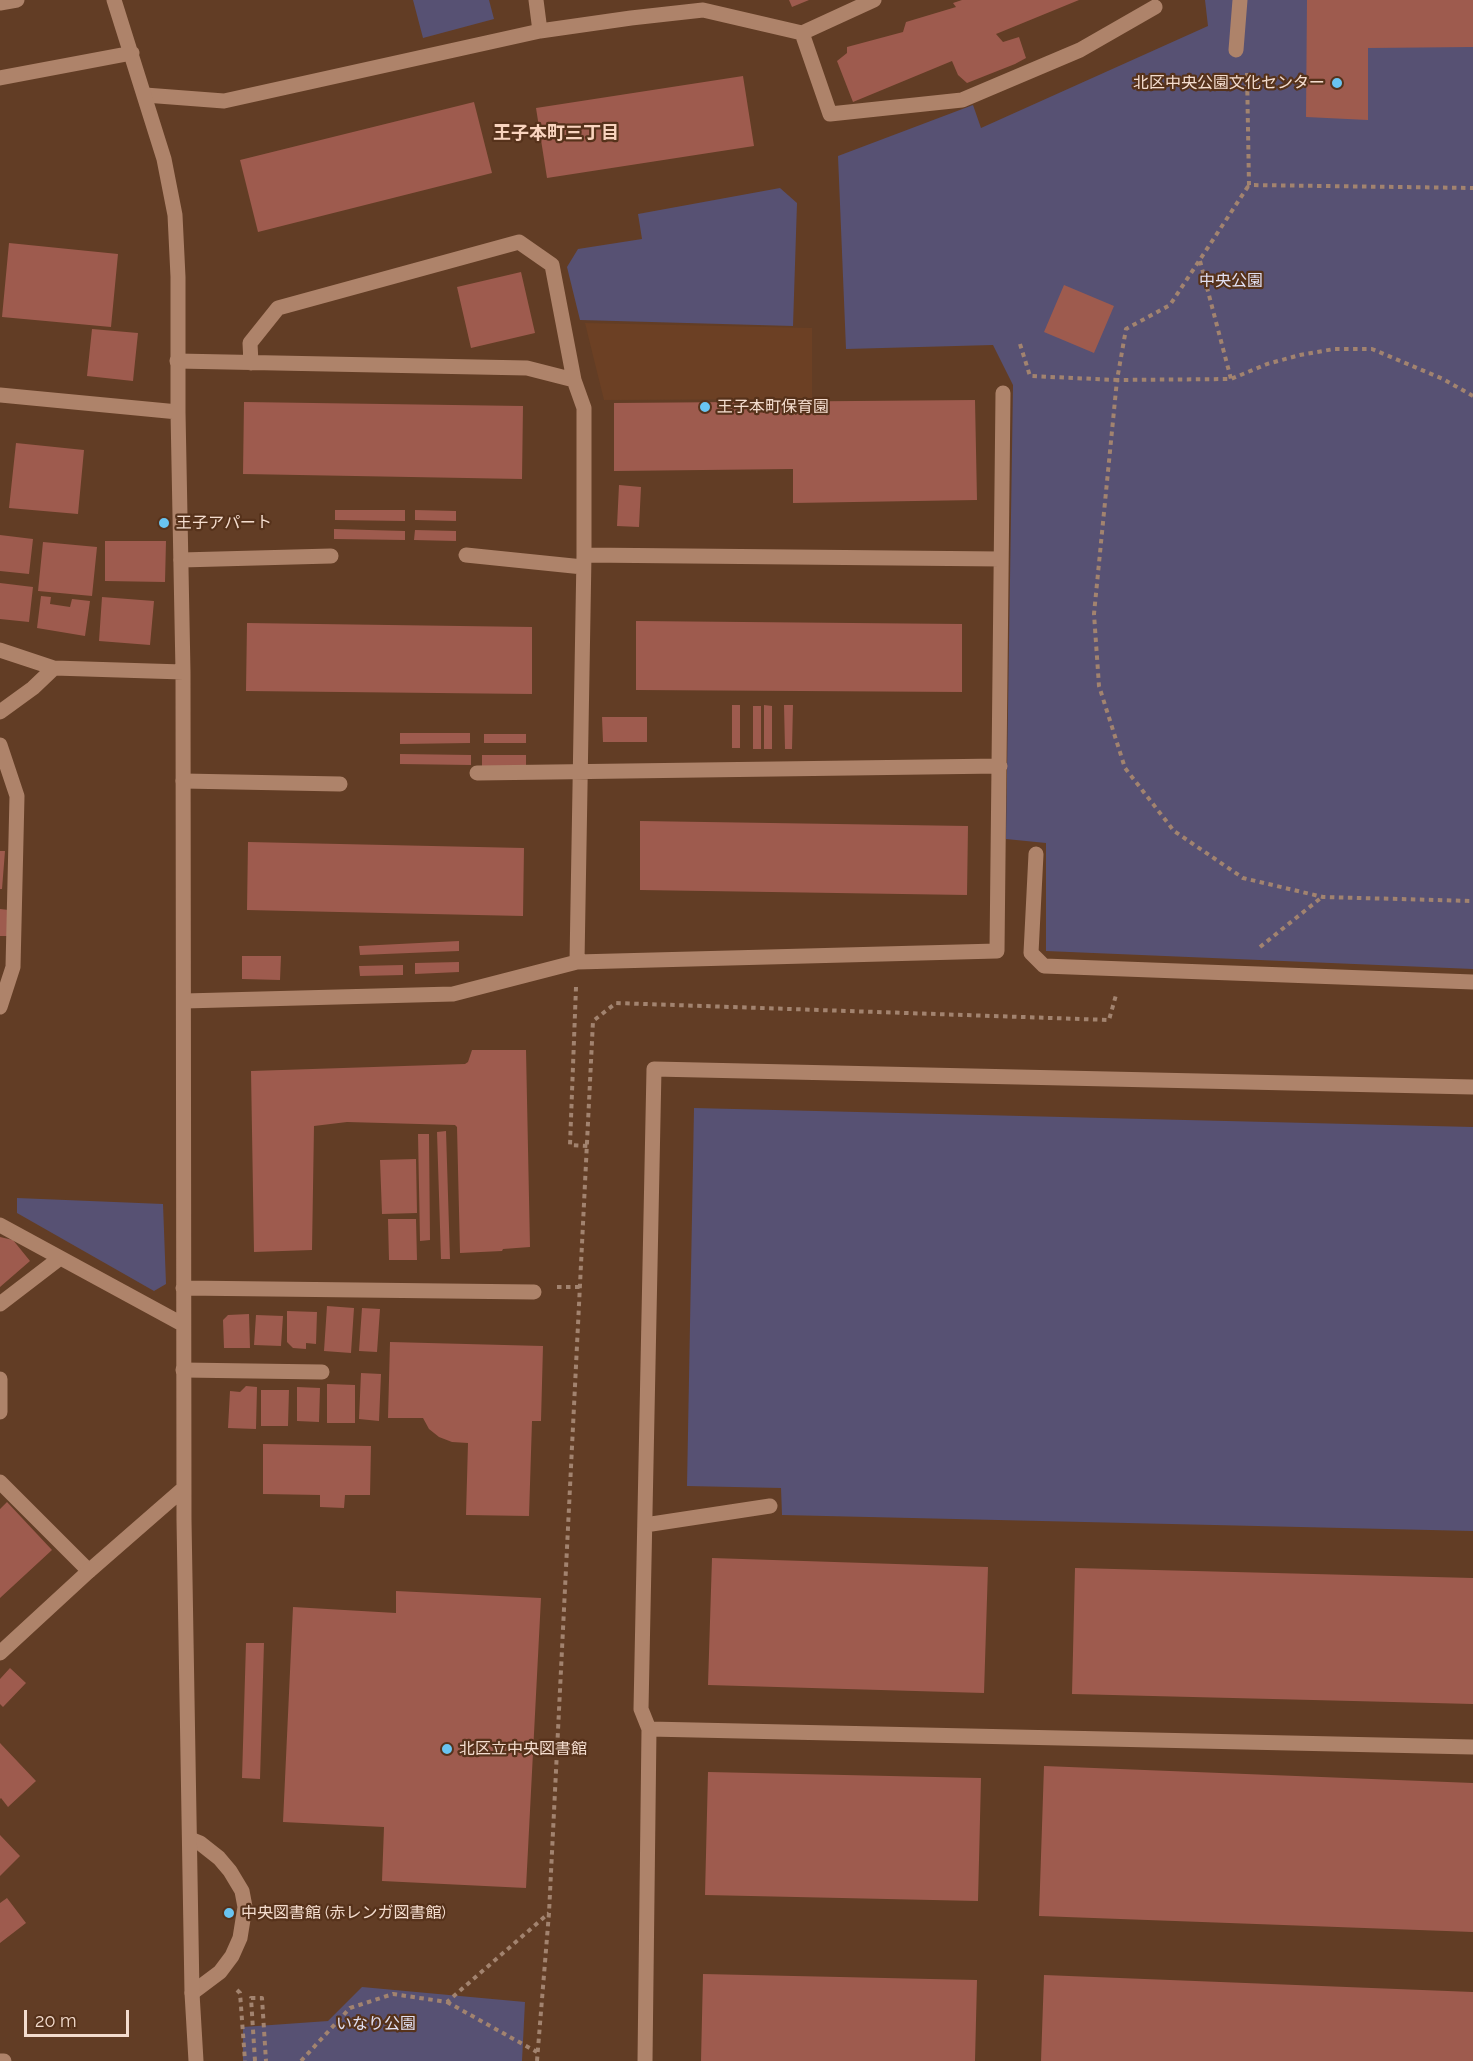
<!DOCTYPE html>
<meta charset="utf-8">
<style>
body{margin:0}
#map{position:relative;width:1473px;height:2061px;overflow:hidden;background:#623d25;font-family:Raleway,sans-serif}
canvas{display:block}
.scale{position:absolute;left:24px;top:2010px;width:105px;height:27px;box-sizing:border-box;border:3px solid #f4ddcf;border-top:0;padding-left:8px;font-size:18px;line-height:21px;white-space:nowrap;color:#f4ddcf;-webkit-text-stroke:4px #56321b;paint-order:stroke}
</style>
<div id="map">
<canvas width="1473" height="2061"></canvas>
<div class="scale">20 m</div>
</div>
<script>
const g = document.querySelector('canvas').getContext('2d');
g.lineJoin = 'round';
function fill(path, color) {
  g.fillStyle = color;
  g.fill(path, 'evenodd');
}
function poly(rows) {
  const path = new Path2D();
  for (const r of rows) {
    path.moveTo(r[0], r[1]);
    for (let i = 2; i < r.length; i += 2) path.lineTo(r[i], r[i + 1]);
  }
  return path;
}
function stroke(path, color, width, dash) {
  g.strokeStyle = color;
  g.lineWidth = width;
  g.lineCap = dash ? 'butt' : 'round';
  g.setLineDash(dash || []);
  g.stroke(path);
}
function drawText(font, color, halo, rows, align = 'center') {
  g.font = font + ' Raleway,"Noto Sans JP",sans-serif';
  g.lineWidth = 4.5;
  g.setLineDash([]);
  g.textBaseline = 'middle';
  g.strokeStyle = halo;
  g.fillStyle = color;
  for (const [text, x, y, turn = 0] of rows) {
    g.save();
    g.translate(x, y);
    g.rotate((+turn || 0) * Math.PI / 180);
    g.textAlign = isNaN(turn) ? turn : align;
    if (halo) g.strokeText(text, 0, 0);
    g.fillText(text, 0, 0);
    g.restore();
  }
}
fill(poly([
 [585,323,812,328,812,399,604,400]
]), '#6c4024');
fill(poly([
 [413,0,489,0,494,19,423,38],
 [1205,0,1473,0,1473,969,1046,951,1046,843,1006,839,1013,385,993,345,846,349,838,156,973,105,981,128,1208,26],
 [780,188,797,203,793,326,580,320,567,267,578,249,642,239,638,214],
 [694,1108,1473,1127,1473,1531,782,1515,781,1488,687,1486],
 [17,1198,163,1204,166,1284,154,1291,17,1213],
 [362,1987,525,2002,522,2061,243,2061,243,2027,328,2021]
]), '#575173');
fill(poly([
 [789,0,809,0,792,7],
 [962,0,1079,0,996,34,1003,42,1019,37,1026,58,1015,64,967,83,958,75,952,61,853,102,837,61,847,53,847,47,903,32,906,22,956,7,953,3],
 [1307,0,1473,0,1473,47,1368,48,1368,120,1306,117],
 [743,76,754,146,547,178,536,108],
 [474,102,492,173,258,232,240,160],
 [9,243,118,254,111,327,2,317],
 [521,272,535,333,471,348,457,287],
 [1064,285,1114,306,1094,353,1044,332],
 [92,329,138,333,133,381,87,376],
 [975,400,977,500,793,503,793,469,614,471,614,403],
 [244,402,523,406,522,479,243,474],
 [16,443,84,450,78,514,9,508],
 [619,485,641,487,639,527,617,526],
 [335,510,405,510,405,521,335,520],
 [415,510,456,511,456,521,415,520],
 [334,529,405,531,405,540,334,539],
 [415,530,456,531,456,541,414,540],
 [0,535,33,539,29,574,0,571],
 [105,541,166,541,165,582,105,581],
 [43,542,97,547,92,596,38,591],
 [0,583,33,587,29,622,0,619],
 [41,596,51,597,50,604,70,607,72,599,90,601,85,636,37,628],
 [102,597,154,601,150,645,99,641],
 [636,621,962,624,962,692,636,690],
 [247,623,532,627,532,694,246,691],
 [732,705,740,705,740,748,732,748],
 [764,705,772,706,772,749,764,749],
 [784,705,793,705,792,749,785,749],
 [753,706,761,706,761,749,753,749],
 [602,717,647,717,647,742,603,742],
 [400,733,470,733,470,743,400,744],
 [484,734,526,734,526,743,484,743],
 [400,754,471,755,471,765,400,764],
 [482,755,526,755,526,766,482,766],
 [640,821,968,826,967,895,640,890],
 [248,842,524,848,523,916,247,910],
 [0,851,5,851,2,889,0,889],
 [0,909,9,910,7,936,0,936],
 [459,941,459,951,360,955,359,946],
 [242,956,281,956,280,980,242,979],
 [459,962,459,972,415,974,415,963],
 [403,965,403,975,360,976,359,966],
 [472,1050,526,1050,530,1247,503,1249,502,1251,460,1253,457,1127,455,1125,347,1122,314,1126,312,1250,254,1252,251,1071,465,1064,468,1062],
 [446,1131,450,1259,441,1259,437,1132],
 [418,1134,429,1134,430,1240,420,1241],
 [416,1159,417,1213,382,1214,380,1160],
 [388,1219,416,1219,417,1260,389,1260],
 [0,1237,13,1240,30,1261,0,1287],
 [327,1306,354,1308,351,1353,324,1351],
 [362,1308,380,1309,377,1352,359,1351],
 [287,1311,317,1312,316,1344,306,1343,306,1349,293,1348,287,1342],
 [249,1314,250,1348,224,1348,223,1320,228,1315],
 [256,1315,283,1316,281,1346,254,1345],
 [390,1342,543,1346,541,1421,532,1421,529,1516,466,1515,468,1443,452,1442,439,1437,429,1429,423,1418,388,1418],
 [361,1373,381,1374,379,1421,359,1419],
 [327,1384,355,1385,355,1423,327,1423],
 [246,1386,257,1387,256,1429,228,1428,230,1391,240,1392],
 [297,1387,320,1388,319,1422,297,1421],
 [261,1390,289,1390,288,1426,261,1426],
 [263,1444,371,1446,370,1495,345,1495,344,1508,320,1507,320,1495,263,1494],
 [7,1502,52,1550,0,1598,0,1509],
 [712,1558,988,1567,984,1693,708,1685],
 [1075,1568,1473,1578,1473,1704,1072,1694],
 [396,1591,541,1598,526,1888,382,1881,384,1827,283,1822,293,1607,396,1613],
 [246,1643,264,1643,260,1779,242,1778],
 [10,1668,26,1683,3,1707,0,1704,0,1679],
 [0,1743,36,1781,8,1807,1,1798,0,1799],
 [1044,1766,1473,1783,1473,1932,1039,1916],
 [708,1772,981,1778,978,1901,705,1895],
 [0,1835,20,1856,0,1876],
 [7,1898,26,1923,0,1943,0,1903],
 [703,1974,977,1980,975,2061,701,2061],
 [1044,1975,1473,1992,1473,2061,1041,2061]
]), '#9e5b4e');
stroke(poly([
 [1247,73,1249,185,1473,188],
 [1200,261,1231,379],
 [1020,344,1030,376,1117,380,1126,329,1170,305,1249,185],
 [1473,396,1443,379,1372,349,1334,349,1300,355,1267,364,1231,379,1117,380,1094,614,1099,686,1125,768,1174,831,1243,878,1323,897,1473,901],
 [1260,947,1322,897],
 [576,987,570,1145,588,1146],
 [557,1287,581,1287],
 [237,1990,240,1993,245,2061],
 [447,2002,537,2052],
 [255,2061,251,1998,262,1998,266,2061],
 [301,2061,350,2008,393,1994,447,2002,549,1913],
 [537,2061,549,1913,593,1021,616,1003,1109,1020,1116,995]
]), '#a2836f', 4, [4.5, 4.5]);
stroke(poly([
 [536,0,540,31],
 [0,3,17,0],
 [802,33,874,0],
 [1236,50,1240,0],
 [145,95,224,101,540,31,631,18,703,10,802,33,830,114,962,100,1080,50,1155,7],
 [177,361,527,368,574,380,584,408,584,555,577,962],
 [251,363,250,343,278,308,519,242,552,265,574,380],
 [466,555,583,567],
 [584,555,1001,559],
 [181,560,331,556],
 [0,745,17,796,13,967,0,1007],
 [477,773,1000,766],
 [183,781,340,784],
 [1036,854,1031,953,1044,966,1473,982],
 [184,1001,453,994,577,962,997,951,1003,393],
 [183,1370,322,1372],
 [0,1379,0,1412],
 [0,1482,89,1571],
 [645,1525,770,1506],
 [649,1729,641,1709,654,1069,1473,1087],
 [190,1839,200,1843,219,1858,230,1871,242,1891,245,1907,240,1938,232,1956,220,1972,192,1993],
 [0,2061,4,2061],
 [645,2061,649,1729,1473,1747]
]), '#ae836a', 15);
stroke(poly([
 [114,0,164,159,175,215,178,277,178,412,183,672,184,1520,192,1993,196,2061],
 [0,78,132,53],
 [0,395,178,412],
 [0,650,54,668,183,672],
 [0,712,33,688,54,668],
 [0,1225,182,1324],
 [183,1288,534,1292],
 [0,1304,60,1258],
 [0,1653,89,1571,183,1489]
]), '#ae836a', 15);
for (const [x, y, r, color] of [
 [1337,83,6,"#69c4f1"],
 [705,407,6,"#69c4f1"],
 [164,523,6,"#69c4f1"],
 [447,1749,6,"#69c4f1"],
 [229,1913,6,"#69c4f1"]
]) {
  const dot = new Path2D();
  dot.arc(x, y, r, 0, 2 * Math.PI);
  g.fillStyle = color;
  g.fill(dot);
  stroke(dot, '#56321b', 2);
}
drawText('16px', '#f4ddcf', '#56321b', [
 ["北区中央公園文化センター",1325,83,"right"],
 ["王子本町保育園",717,407],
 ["王子アパート",176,523],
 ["北区立中央図書館",459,1749],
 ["中央図書館 (赤レンガ図書館)",241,1913]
], 'left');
drawText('16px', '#e1dff1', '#56321b', [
 ["中央公園",1231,281],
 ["いなり公園",376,2024]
]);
drawText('bold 18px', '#f9d4bf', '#56321b', [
 ["王子本町三丁目",556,134]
]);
</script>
